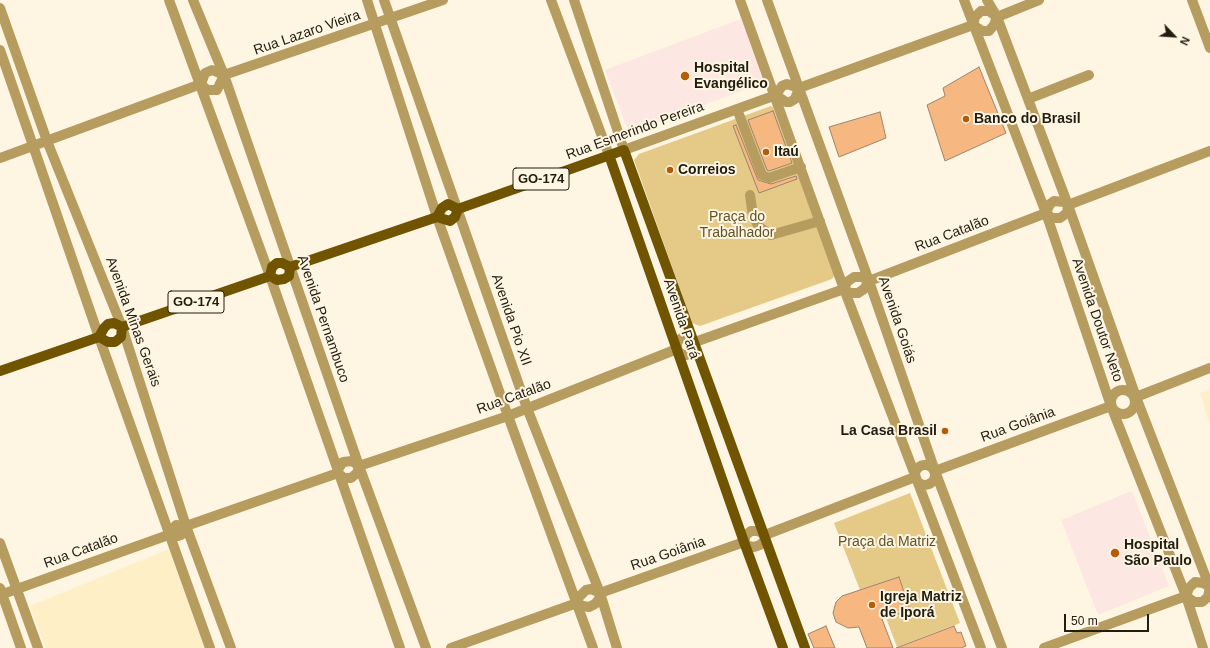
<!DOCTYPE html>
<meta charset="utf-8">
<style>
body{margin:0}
#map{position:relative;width:1210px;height:648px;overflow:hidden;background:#fef6e2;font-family:Arial,sans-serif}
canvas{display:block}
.north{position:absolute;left:1154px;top:16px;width:40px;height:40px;-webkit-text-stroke:3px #fef6e2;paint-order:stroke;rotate:115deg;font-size:11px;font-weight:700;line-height:16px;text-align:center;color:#221d11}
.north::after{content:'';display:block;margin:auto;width:14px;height:18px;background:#221d11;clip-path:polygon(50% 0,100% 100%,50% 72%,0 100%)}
.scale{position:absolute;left:1064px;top:614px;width:85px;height:18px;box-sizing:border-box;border:2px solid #221d11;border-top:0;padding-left:5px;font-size:12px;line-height:14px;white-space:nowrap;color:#221d11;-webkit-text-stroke:3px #fef6e2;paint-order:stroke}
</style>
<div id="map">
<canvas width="1210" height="648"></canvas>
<div class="north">N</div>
<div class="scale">50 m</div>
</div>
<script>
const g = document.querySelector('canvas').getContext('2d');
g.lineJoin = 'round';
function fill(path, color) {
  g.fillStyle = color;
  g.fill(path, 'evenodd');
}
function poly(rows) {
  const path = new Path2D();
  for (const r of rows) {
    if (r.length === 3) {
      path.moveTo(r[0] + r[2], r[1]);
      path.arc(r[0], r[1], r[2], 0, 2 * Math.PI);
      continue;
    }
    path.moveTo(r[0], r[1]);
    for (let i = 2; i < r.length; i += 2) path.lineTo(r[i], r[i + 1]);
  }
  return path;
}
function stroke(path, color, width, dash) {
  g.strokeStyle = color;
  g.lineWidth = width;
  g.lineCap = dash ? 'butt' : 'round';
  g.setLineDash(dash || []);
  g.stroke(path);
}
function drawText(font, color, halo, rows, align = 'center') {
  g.font = font + ' Arial,sans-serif';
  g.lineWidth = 4;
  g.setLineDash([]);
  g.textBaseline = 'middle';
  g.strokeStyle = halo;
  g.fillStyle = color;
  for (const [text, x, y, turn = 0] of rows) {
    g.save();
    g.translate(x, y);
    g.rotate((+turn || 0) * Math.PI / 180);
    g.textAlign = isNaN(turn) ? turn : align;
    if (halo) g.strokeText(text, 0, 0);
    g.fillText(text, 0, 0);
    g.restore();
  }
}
fill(poly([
 [1210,390,1210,426,1200,393],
 [169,549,204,648,46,648,30,606]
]), '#feefc6');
fill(poly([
 [741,19,765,82,629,133,605,70],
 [1132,491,1169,586,1098,615,1061,520]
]), '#fce7e2');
fill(poly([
 [771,106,773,107,835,275,832,279,700,326,692,323,634,160,639,154],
 [910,493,960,623,897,647,886,618,910,609,899,577,860,590,834,523]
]), '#e4ca86');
const building = poly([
 [979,67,1006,133,945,161,927,105,945,96,943,88,979,67],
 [773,111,792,163,769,171,767,170,748,120,773,111],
 [880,112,886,138,839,157,829,127,880,112],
 [736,125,758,180,771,184,796,176,797,179,759,193,733,126,736,125],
 [899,577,910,610,882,619,893,648,867,648,859,627,848,628,836,622,833,613,836,602,842,596,899,577],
 [826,626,835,648,814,648,808,634,826,626],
 [954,626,957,633,961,632,966,646,961,648,896,648,954,626]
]);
fill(building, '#f7b781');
stroke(building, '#9e836d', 1);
stroke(poly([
 [169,0,270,276,400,648],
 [193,0,224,75,359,466,426,648],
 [367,0,437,217,508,416,593,648],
 [384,0,527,408,600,593,617,648],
 [551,0,609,155],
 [574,0,624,150,776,95,782,86,787,84,799,88,973,25],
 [740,0,844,289,981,648],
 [767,0,869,281,935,471,1002,648],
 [964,0,1046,213,1111,406,1186,596,1203,648],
 [987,0,997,17,1068,205,1136,397,1210,588],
 [1192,0,1210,48],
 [0,8,47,141,122,327,186,526,231,648],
 [997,17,1039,0],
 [973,25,982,31,989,31,994,25,997,17],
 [973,25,975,17,981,11,989,11,997,17],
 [0,50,99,337,210,648],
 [201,84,207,90,217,90,224,75],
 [776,95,786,102,790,102,795,99,799,88],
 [1028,99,1089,75],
 [737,109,762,175,769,178,801,167],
 [0,158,201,84,205,73,212,70,224,75,443,0],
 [750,195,753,216,759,227,771,235,820,221],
 [1068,205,1210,151],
 [1046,213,1052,218,1060,218,1067,213,1068,205],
 [1046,213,1050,204,1054,201,1064,202,1068,205],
 [844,289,850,293,858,293,864,289,869,281,1046,213],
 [686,346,9],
 [695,342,844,289,847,282,854,277,862,277,869,281],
 [1123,402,12],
 [1136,397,1210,368],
 [925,475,10],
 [359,466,508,416,677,349],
 [935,471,1111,406],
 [338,473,338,469,343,462,352,461,359,466],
 [338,473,344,478,351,478,357,473,359,466],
 [171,534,176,525,186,526,338,473],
 [765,535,915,477],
 [744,542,748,546,754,547,760,545,764,541,765,535],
 [744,542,746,535,751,531,758,531,765,535],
 [0,543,38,648],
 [0,588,21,648],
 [0,595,171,534,178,536,181,535,186,530,186,526],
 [1186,596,1194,602,1202,602,1208,597,1210,587],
 [577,603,578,598,586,590,591,589,600,593,744,542],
 [577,603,583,606,589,607,595,604,599,599,600,593],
 [451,648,577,603],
 [1044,648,1186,596,1189,588,1195,582,1203,583,1210,587]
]), '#b79c60', 10);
stroke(poly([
 [609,155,744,542,783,648],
 [458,209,624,150,805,648],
 [437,217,442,208,448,204,458,209],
 [270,276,272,267,277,263,282,263,290,267,437,217,450,221,455,217,458,209],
 [99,337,108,342,115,342,121,337,122,327],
 [0,371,99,337,104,328,108,324,114,323,122,327,270,276,277,280,284,279,289,276,290,267]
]), '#705400', 10);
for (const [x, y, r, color] of [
 [685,76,5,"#b85b05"],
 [966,119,4,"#b85b05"],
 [766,152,4,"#b85b05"],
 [670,170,4,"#b85b05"],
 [945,431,4,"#b85b05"],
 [1115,553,5,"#b85b05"],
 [872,605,4,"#b85b05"]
]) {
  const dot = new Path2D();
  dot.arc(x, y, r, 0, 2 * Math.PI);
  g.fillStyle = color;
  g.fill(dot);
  stroke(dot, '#fef6e2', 1.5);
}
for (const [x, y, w] of [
 [541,179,56],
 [196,302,56]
]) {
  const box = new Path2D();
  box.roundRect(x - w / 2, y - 11, w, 22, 3);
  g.fillStyle = '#fef6e2';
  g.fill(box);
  stroke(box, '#221d11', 1);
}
drawText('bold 13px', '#221d11', null, [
 ["GO-174",541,179],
 ["GO-174",196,302]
]);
drawText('14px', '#221d11', '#fef6e2', [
 ["Rua Lazaro Vieira",307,33,-19],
 ["Rua Esmerindo Pereira",635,131,-20],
 ["Rua Catalão",952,234,-21],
 ["Avenida Pernambuco",323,319,71],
 ["Avenida Pará",681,319,71],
 ["Avenida Pio XII",511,320,71],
 ["Avenida Goiás",897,320,71],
 ["Avenida Doutor Neto",1097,320,71],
 ["Avenida Minas Gerais",133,322,70],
 ["Rua Catalão",514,397,-20],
 ["Rua Goiânia",1018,425,-20],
 ["Rua Catalão",81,551,-20],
 ["Rua Goiânia",668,554,-19]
]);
drawText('bold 14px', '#221d11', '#fef6e2', [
 ["Hospital",694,68],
 ["Evangélico",694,84],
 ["Banco do Brasil",974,119],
 ["Itaú",774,152],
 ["Correios",678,170],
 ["La Casa Brasil",937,431,"right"],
 ["Hospital",1124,545],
 ["São Paulo",1124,561],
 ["Igreja Matriz",880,597],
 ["de Iporá",880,613]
], 'left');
drawText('14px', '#625228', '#fef6e2', [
 ["Praça do",737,217],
 ["Trabalhador",737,233],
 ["Praça da Matriz",887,542]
]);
</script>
